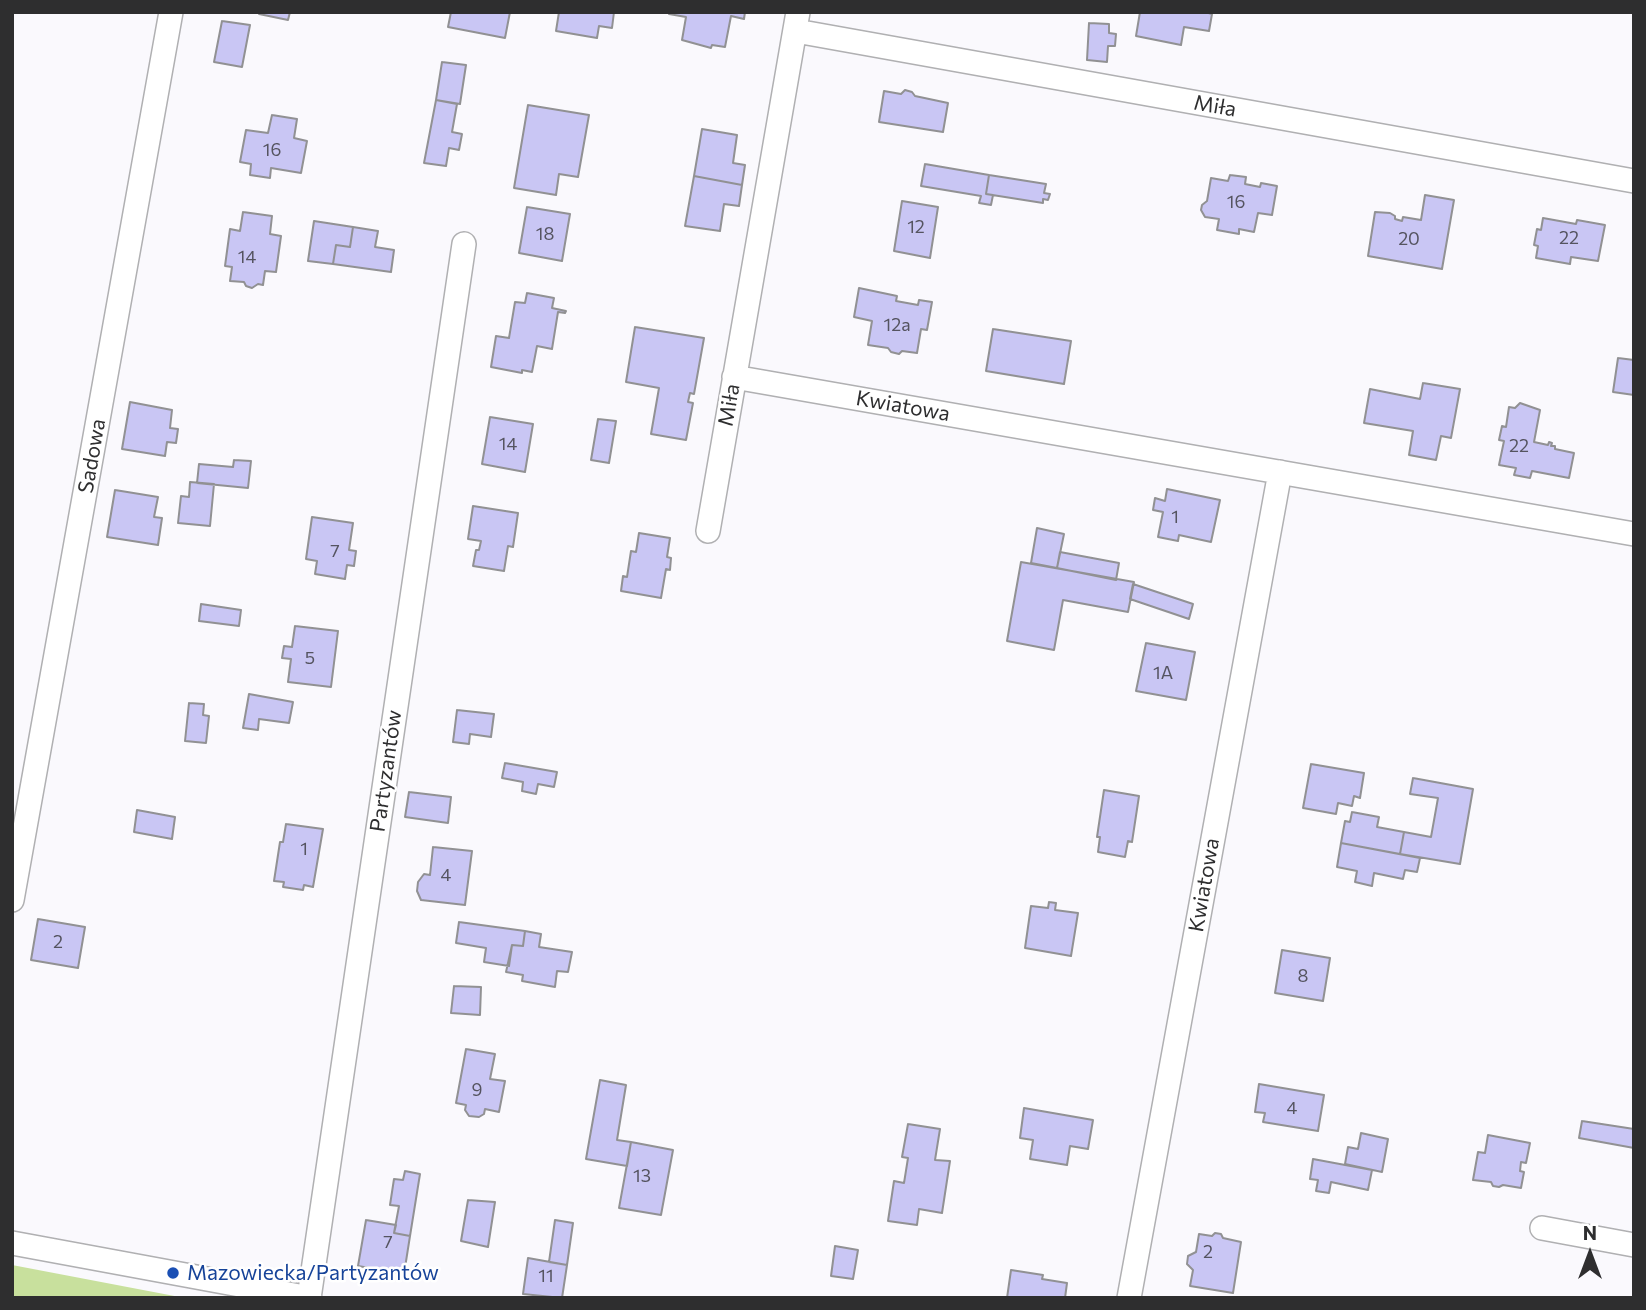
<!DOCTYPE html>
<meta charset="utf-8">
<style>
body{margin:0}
#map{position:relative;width:1646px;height:1310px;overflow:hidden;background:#faf9fd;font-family:Commissioner,sans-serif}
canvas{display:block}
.frame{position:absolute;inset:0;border:14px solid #2e2e2f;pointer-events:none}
.north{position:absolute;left:1555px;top:1219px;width:70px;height:70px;-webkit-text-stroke:5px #fff;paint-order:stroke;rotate:0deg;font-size:19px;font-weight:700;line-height:28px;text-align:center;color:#2e2e2f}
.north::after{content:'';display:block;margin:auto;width:24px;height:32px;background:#2e2e2f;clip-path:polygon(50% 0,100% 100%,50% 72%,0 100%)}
</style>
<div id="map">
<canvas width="1646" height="1310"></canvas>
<div class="frame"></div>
<div class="north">N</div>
</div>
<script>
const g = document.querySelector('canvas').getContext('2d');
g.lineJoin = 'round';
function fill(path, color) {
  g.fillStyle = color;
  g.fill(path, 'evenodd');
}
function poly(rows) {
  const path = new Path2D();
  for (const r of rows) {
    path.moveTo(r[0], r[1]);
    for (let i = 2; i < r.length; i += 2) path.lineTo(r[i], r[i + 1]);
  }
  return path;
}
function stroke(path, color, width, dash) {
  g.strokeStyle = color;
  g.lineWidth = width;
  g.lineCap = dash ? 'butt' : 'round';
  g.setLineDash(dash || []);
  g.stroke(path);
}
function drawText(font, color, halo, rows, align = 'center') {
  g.font = font + ' Commissioner,sans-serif';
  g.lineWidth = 5;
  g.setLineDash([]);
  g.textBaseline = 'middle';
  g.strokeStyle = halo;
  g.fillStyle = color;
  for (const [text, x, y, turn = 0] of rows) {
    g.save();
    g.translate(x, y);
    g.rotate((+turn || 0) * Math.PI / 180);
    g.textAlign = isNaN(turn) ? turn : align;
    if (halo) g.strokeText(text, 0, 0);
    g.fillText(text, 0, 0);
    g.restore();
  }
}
fill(poly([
 [12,1265,185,1298,12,1298]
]), '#c8e09d');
const building = poly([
 [260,12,290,12,288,20,259,14,260,12],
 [451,12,510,12,505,38,448,27,451,12],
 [559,12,614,12,612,28,599,26,597,38,556,31,559,12],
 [669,12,745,12,744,19,731,16,725,47,712,45,711,48,682,40,686,17,669,14,669,12],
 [1140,12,1205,12,1212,14,1209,31,1184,27,1181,45,1136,36,1140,12],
 [222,21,250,25,242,67,214,62,222,21],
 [1089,23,1109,24,1109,33,1116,34,1115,46,1108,46,1107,62,1087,60,1089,23],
 [442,62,466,65,460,104,436,100,442,62],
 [905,90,912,92,915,96,948,103,943,132,879,122,884,91,901,94,905,90],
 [436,100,457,104,452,132,462,134,459,150,449,148,446,166,424,163,436,100],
 [528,105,589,115,578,177,559,174,556,195,514,188,528,105],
 [272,115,297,119,294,138,307,141,301,173,271,168,270,178,250,175,251,164,240,162,246,130,268,133,272,115],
 [702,129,737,135,733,163,745,165,742,185,694,176,702,129],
 [925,164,989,175,986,194,993,195,991,205,979,203,981,196,921,186,925,164],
 [989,175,1046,184,1044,193,1050,194,1048,200,1043,199,1043,203,986,194,989,175],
 [1230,175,1246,177,1245,184,1260,187,1261,183,1277,186,1272,215,1258,213,1254,232,1239,229,1239,234,1217,230,1219,219,1205,217,1201,210,1202,205,1207,201,1211,178,1228,181,1230,175],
 [694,176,742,185,739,206,724,204,720,231,685,226,694,176],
 [1425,195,1454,200,1442,269,1368,256,1375,212,1390,213,1395,216,1395,219,1402,221,1403,217,1421,220,1425,195],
 [902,201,938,207,930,258,894,251,902,201],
 [527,207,570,214,562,261,519,253,527,207],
 [243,212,272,216,270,234,281,236,276,272,265,271,263,285,258,284,252,288,246,286,244,282,230,281,232,267,225,266,230,229,240,231,243,212],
 [1543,218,1576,224,1577,220,1605,225,1598,261,1571,257,1570,264,1536,258,1538,246,1534,245,1537,229,1541,230,1543,218],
 [314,221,353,227,350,247,336,245,333,264,308,261,314,221],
 [353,227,378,231,375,247,394,250,391,272,333,264,336,245,350,247,353,227],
 [859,288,897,296,896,301,918,305,919,300,932,302,927,330,921,329,917,353,902,351,899,354,891,352,888,348,868,345,872,321,854,317,859,288],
 [527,293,554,298,552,308,566,311,565,313,558,312,552,349,537,346,532,372,522,370,522,373,491,367,496,336,509,338,515,302,525,303,527,293],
 [635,327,704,338,694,394,690,393,688,402,693,403,686,440,651,434,659,388,626,382,635,327],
 [993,329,1071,341,1064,384,986,371,993,329],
 [1618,358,1634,360,1634,395,1613,392,1618,358],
 [1423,383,1460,389,1451,438,1441,436,1436,460,1409,455,1413,431,1364,423,1370,389,1420,399,1423,383],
 [130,402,172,410,170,428,178,429,176,443,167,442,165,456,122,449,130,402],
 [1520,403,1540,410,1534,442,1548,445,1549,442,1552,443,1551,446,1555,446,1555,449,1574,453,1569,478,1532,471,1530,478,1514,475,1516,468,1499,465,1504,441,1499,440,1502,426,1506,427,1509,407,1515,408,1520,403],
 [490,417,533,424,525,472,482,464,490,417],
 [598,419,616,421,609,463,591,460,598,419],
 [234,460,251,461,248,488,197,483,199,464,233,467,234,460],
 [190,482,214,484,210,526,178,523,181,496,189,497,190,482],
 [1167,489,1220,500,1211,542,1179,535,1178,541,1158,537,1163,512,1153,510,1155,498,1165,501,1167,489],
 [115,490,158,497,154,517,162,518,158,545,107,537,115,490],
 [473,506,518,513,513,547,508,546,504,571,473,566,476,550,479,550,481,541,468,539,473,506],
 [312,517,353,523,349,550,356,551,354,566,347,565,345,579,315,574,317,561,306,559,312,517],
 [1037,528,1064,534,1057,568,1031,563,1037,528],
 [639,533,670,538,667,557,671,558,670,570,666,569,661,598,621,591,623,576,627,577,631,551,636,552,639,533],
 [1060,552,1119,563,1116,580,1057,568,1060,552],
 [1021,562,1134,582,1128,612,1063,600,1054,650,1007,641,1021,562],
 [1133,584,1193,604,1189,619,1130,599,1133,584],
 [201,604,241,610,239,626,199,621,201,604],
 [295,626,338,631,331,687,288,682,291,659,282,658,284,646,292,647,295,626],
 [1146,643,1195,652,1186,700,1136,691,1146,643],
 [249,694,293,702,289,723,259,719,258,730,243,728,249,694],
 [189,703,204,704,203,715,209,716,206,743,185,741,189,703],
 [457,710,494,714,491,737,470,734,469,744,453,742,457,710],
 [505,763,557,772,554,787,538,784,536,794,522,791,523,782,502,778,505,763],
 [1311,764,1364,773,1360,798,1354,796,1352,806,1338,803,1336,814,1303,808,1311,764],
 [1413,778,1473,789,1460,864,1400,854,1404,832,1431,837,1438,798,1410,794,1413,778],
 [1104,790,1139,796,1132,842,1128,841,1125,857,1098,852,1100,837,1097,837,1104,790],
 [409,792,451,797,448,823,405,817,409,792],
 [137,810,175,817,172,839,134,832,137,810],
 [1352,812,1379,817,1377,827,1404,832,1400,854,1341,843,1345,821,1350,822,1352,812],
 [286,824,323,829,313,887,304,885,303,890,283,887,284,882,274,881,280,842,283,842,286,824],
 [1341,843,1420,858,1417,872,1405,870,1403,879,1374,873,1372,886,1355,882,1357,871,1337,867,1341,843],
 [433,847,472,851,465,905,421,900,417,891,418,882,424,874,430,875,433,847],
 [1049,902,1056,903,1055,910,1078,913,1071,956,1025,948,1031,906,1048,908,1049,902],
 [38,919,85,927,78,968,31,960,38,919],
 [459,922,525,931,523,946,512,945,509,966,484,962,486,948,456,943,459,922],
 [525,931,541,934,539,947,572,952,568,972,557,971,555,987,522,981,523,975,506,972,512,945,523,946,525,931],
 [1282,950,1330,958,1323,1001,1275,993,1282,950],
 [454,986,481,987,480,1015,451,1013,454,986],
 [466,1049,495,1054,490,1079,505,1081,499,1112,485,1109,484,1114,479,1117,469,1116,465,1110,466,1105,456,1103,466,1049],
 [600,1080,626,1085,617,1140,631,1142,627,1166,586,1159,600,1080],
 [1259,1084,1324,1095,1318,1131,1263,1122,1265,1113,1255,1112,1259,1084],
 [1024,1108,1093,1120,1088,1149,1070,1146,1067,1165,1030,1159,1033,1140,1020,1138,1024,1108],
 [1582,1121,1634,1129,1634,1148,1579,1138,1582,1121],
 [908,1124,940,1129,935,1160,950,1161,942,1213,919,1209,917,1225,888,1221,894,1181,904,1183,908,1158,902,1157,908,1124],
 [1361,1133,1388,1139,1382,1172,1345,1164,1348,1147,1358,1149,1361,1133],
 [1488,1135,1530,1143,1526,1163,1521,1162,1520,1171,1524,1172,1521,1188,1503,1185,1499,1187,1493,1186,1491,1182,1473,1180,1478,1152,1485,1153,1488,1135],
 [631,1142,673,1150,661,1215,619,1208,631,1142],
 [1313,1159,1372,1170,1368,1190,1331,1182,1329,1193,1316,1191,1318,1180,1310,1179,1313,1159],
 [405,1171,420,1174,410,1236,394,1233,399,1206,390,1205,394,1179,403,1180,405,1171],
 [468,1200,495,1202,488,1247,461,1241,468,1200],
 [366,1220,396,1225,394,1233,410,1236,404,1274,358,1266,366,1220],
 [555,1220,573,1223,567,1265,549,1262,555,1220],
 [1215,1233,1221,1234,1223,1238,1241,1242,1233,1293,1190,1286,1193,1270,1187,1264,1188,1256,1196,1252,1199,1234,1212,1236,1215,1233],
 [835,1246,858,1250,853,1279,831,1276,835,1246],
 [528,1258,567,1265,562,1298,523,1294,528,1258],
 [1011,1270,1043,1275,1042,1279,1067,1283,1065,1298,1007,1298,1011,1270]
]);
fill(building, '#c9c6f4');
stroke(building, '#919193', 2);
const minor = poly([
 [796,31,1634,181],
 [734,377,1634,534],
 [708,531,798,12],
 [12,900,171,12],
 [1542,1228,1634,1245],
 [12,1243,310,1298],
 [309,1298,464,244],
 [1129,1298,1280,472]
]);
stroke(minor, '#b0b0b2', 26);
stroke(minor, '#fff', 23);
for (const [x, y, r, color] of [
 [173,1273,7,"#1a4fb4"]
]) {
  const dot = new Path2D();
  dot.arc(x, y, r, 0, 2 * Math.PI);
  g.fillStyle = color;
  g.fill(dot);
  stroke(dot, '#fff', 2.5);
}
drawText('18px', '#555460', null, [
 ["16",272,150],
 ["16",1236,202],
 ["12",916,227],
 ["18",545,234],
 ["22",1569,238],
 ["20",1409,239],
 ["14",247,257],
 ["12a",897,325],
 ["14",508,444],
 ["22",1519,446],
 ["1",1175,517],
 ["7",335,551],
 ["5",310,658],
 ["1A",1163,673],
 ["1",304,849],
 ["4",446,875],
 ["2",58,942],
 ["8",1303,976],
 ["9",477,1090],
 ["4",1292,1108],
 ["13",642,1176],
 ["7",388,1242],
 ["2",1208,1252],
 ["11",546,1276]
]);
drawText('21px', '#2e2e2f', '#fff', [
 ["Miła",1215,106,10],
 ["Miła",729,405,-80],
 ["Kwiatowa",903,406,10],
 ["Sadowa",92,456,-80],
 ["Partyzantów",386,771,-82],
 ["Kwiatowa",1204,885,-80]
]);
drawText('21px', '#164399', '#fff', [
 ["Mazowiecka/Partyzantów",187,1273]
], 'left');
</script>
